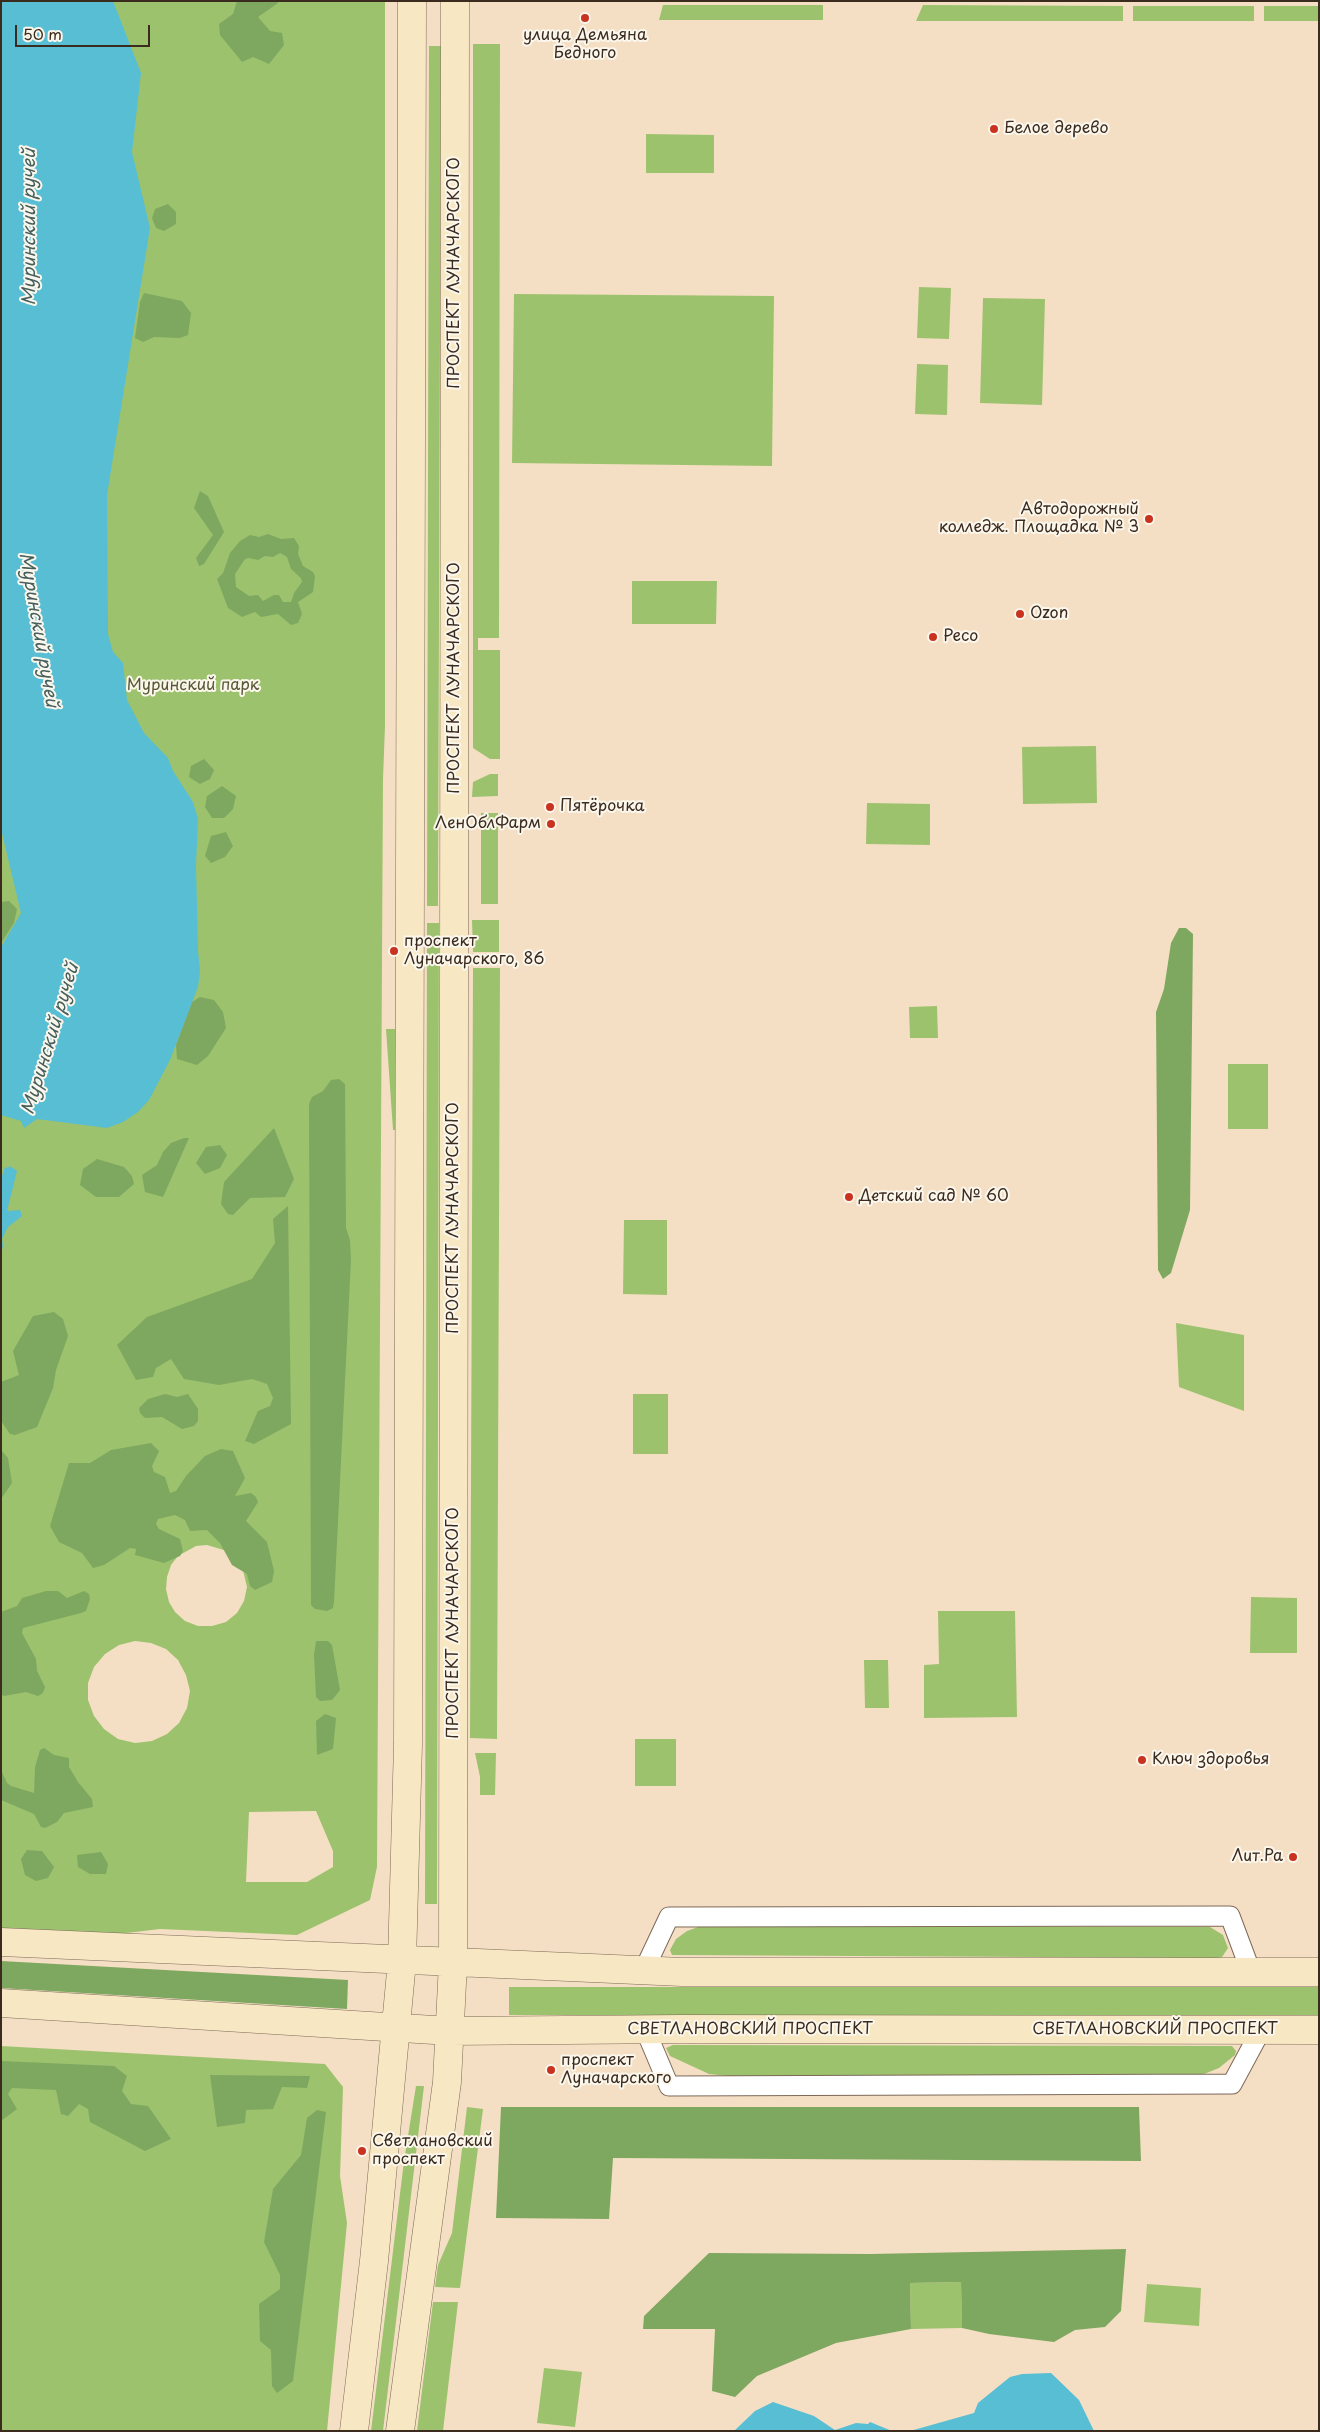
<!DOCTYPE html>
<meta charset="utf-8">
<style>
body{margin:0}
#map{position:relative;width:1320px;height:2432px;overflow:hidden;background:#f5dfc4;font-family:"Playpen Sans",sans-serif}
canvas{display:block}
.frame{position:absolute;inset:0;border:2px solid #3b2a1e;pointer-events:none}
.scale{position:absolute;left:15px;top:25px;width:135px;height:22px;box-sizing:border-box;border:2px solid #3b2a1e;border-top:0;padding-left:6px;font-size:15px;line-height:18px;white-space:nowrap;color:#3b2a1e;-webkit-text-stroke:4px #fbf7ec;paint-order:stroke}
</style>
<div id="map">
<canvas width="1320" height="2432"></canvas>
<div class="frame"></div>
<div class="scale">50 m</div>
</div>
<script>
const g = document.querySelector('canvas').getContext('2d');
g.lineJoin = 'round';
function fill(path, color) {
  g.fillStyle = color;
  g.fill(path, 'evenodd');
}
function poly(rows) {
  const path = new Path2D();
  for (const r of rows) {
    path.moveTo(r[0], r[1]);
    for (let i = 2; i < r.length; i += 2) path.lineTo(r[i], r[i + 1]);
  }
  return path;
}
function stroke(path, color, width, dash) {
  g.strokeStyle = color;
  g.lineWidth = width;
  g.lineCap = dash ? 'butt' : 'round';
  g.setLineDash(dash || []);
  g.stroke(path);
}
function drawText(font, color, halo, rows, align = 'center') {
  g.font = font + ' "Playpen Sans",sans-serif';
  g.lineWidth = 4;
  g.setLineDash([]);
  g.textBaseline = 'middle';
  g.strokeStyle = halo;
  g.fillStyle = color;
  for (const [text, x, y, turn = 0] of rows) {
    g.save();
    g.translate(x, y);
    g.rotate((+turn || 0) * Math.PI / 180);
    g.textAlign = isNaN(turn) ? turn : align;
    if (halo) g.strokeText(text, 0, 0);
    g.fillText(text, 0, 0);
    g.restore();
  }
}
fill(poly([
 [1,1,385,1,385,726,383,779,377,1867,370,1900,297,1935,160,1929,118,1934,1,1928],
 [207,1545,227,1551,242,1566,247,1587,244,1601,237,1613,226,1622,212,1626,198,1626,185,1621,175,1612,169,1602,166,1589,167,1577,171,1565,178,1556,196,1546],
 [135,1641,151,1643,166,1649,178,1660,186,1675,190,1691,187,1708,179,1723,167,1734,152,1741,135,1743,118,1739,104,1729,94,1716,88,1700,88,1683,94,1667,105,1654,119,1645],
 [316,1811,333,1851,333,1867,307,1882,246,1882,249,1812],
 [663,5,823,5,823,20,659,20],
 [923,5,1123,6,1123,21,916,21],
 [1133,6,1254,6,1254,21,1133,21],
 [1264,6,1319,6,1319,21,1264,21],
 [473,44,500,44,499,638,478,638,478,650,500,650,500,759,490,759,473,748],
 [429,46,441,46,438,906,427,906],
 [646,134,714,135,714,173,646,173],
 [919,287,951,288,949,339,917,338],
 [514,294,774,296,772,466,512,463],
 [983,298,1045,299,1042,405,980,403],
 [917,364,948,365,947,415,915,414],
 [632,581,717,581,716,624,632,624],
 [1096,746,1097,803,1023,804,1022,747],
 [490,774,498,774,498,796,472,797,473,782],
 [867,803,930,804,930,845,866,844],
 [481,813,498,813,498,904,481,904],
 [472,920,499,920,499,952,473,952],
 [427,923,439,923,437,1904,425,1904],
 [473,968,500,968,497,1739,470,1738],
 [937,1006,938,1038,910,1038,909,1007],
 [386,1029,396,1029,396,1130,393,1130],
 [1228,1064,1268,1064,1268,1129,1228,1129],
 [624,1220,667,1220,667,1295,623,1294],
 [1176,1323,1244,1335,1244,1411,1179,1387],
 [633,1394,668,1394,668,1454,633,1454],
 [1251,1597,1297,1598,1297,1653,1250,1653],
 [938,1611,1015,1611,1017,1717,924,1718,924,1665,939,1664],
 [864,1660,888,1660,889,1708,865,1708],
 [635,1739,676,1739,676,1786,635,1786],
 [475,1753,496,1753,495,1795,480,1795,480,1777],
 [701,1926,1210,1927,1223,1935,1228,1948,1222,1957,1217,1958,672,1955,670,1950,676,1939,687,1931],
 [509,1987,1319,1987,1319,2015,509,2015],
 [673,2045,1232,2046,1236,2051,1235,2055,1219,2068,1204,2074,1186,2077,729,2076,709,2074,670,2056,666,2048],
 [1,2046,325,2064,343,2087,340,2176,347,2223,327,2431,1,2431],
 [416,2086,424,2086,383,2431,371,2431,404,2161],
 [467,2107,483,2109,460,2288,435,2287,438,2265,452,2233],
 [961,2282,962,2328,911,2329,910,2283],
 [1147,2284,1201,2288,1199,2326,1144,2322],
 [433,2302,458,2302,443,2431,417,2431],
 [544,2368,582,2372,575,2427,537,2423]
]), '#9dc26d');
fill(poly([
 [237,1,277,1,278,3,258,17,270,31,282,33,284,45,269,64,253,57,242,62,220,35,219,24,233,14],
 [168,204,176,212,176,224,164,231,156,228,152,218,155,209],
 [144,293,182,301,191,313,188,335,180,338,154,337,143,342,135,338,140,302],
 [200,491,208,496,224,532,204,564,199,566,196,558,213,535,194,508],
 [268,534,281,539,294,538,299,546,298,554,303,566,313,572,315,576,313,592,298,602,302,614,298,623,291,625,278,614,261,617,255,612,242,617,228,608,217,579,223,573,230,553,240,541,250,535,259,537],
 [280,553,287,557,291,569,301,578,302,582,294,593,291,602,283,602,279,595,274,595,263,601,258,595,249,596,236,587,235,574,245,559,249,558,258,560,265,556,273,557],
 [204,759,214,770,210,779,200,784,189,777,191,766],
 [222,786,236,796,233,809,224,818,212,818,205,807,207,796],
 [226,832,233,846,225,857,211,863,205,856,211,836],
 [9,901,17,909,14,923,1,943,1,902],
 [1179,928,1186,928,1193,934,1190,1210,1171,1273,1163,1279,1158,1270,1156,1012,1164,989,1171,943],
 [200,997,214,1000,223,1012,226,1028,208,1056,197,1065,177,1059,176,1045,192,1002],
 [339,1079,345,1084,346,1228,350,1240,351,1260,334,1602,333,1608,327,1611,315,1609,311,1605,309,1104,312,1097,323,1091,331,1080],
 [274,1128,294,1179,285,1197,250,1198,233,1215,228,1214,221,1204,224,1182],
 [184,1138,189,1138,163,1197,145,1192,142,1175,157,1165,163,1152,171,1143],
 [220,1145,227,1155,220,1168,205,1174,196,1163,206,1147],
 [97,1159,124,1167,132,1176,134,1184,119,1197,96,1197,80,1185,83,1169],
 [288,1206,291,1424,254,1444,245,1441,258,1411,270,1406,273,1398,267,1384,252,1379,219,1385,184,1379,171,1359,156,1368,153,1377,136,1380,117,1345,147,1317,252,1279,275,1243,273,1219],
 [54,1312,63,1319,68,1336,56,1370,53,1388,37,1427,15,1435,10,1434,1,1421,1,1382,19,1375,13,1351,33,1316],
 [165,1394,177,1397,188,1394,198,1409,198,1421,194,1426,182,1429,162,1417,145,1418,140,1413,139,1408,148,1399],
 [151,1443,159,1451,152,1466,154,1472,165,1477,170,1493,176,1491,186,1476,205,1456,221,1449,233,1451,245,1478,235,1496,251,1493,256,1497,258,1502,246,1521,267,1542,274,1571,272,1582,255,1590,250,1586,247,1574,232,1565,220,1543,207,1530,190,1531,185,1520,175,1515,158,1519,156,1524,159,1529,180,1539,183,1551,180,1556,164,1563,135,1555,136,1549,130,1548,104,1565,93,1568,82,1553,59,1542,50,1526,69,1463,90,1463,111,1450],
 [1,1450,8,1458,12,1483,1,1499],
 [46,1591,58,1591,67,1598,84,1591,89,1594,90,1599,86,1611,81,1613,23,1628,22,1633,36,1659,37,1671,45,1687,43,1693,38,1696,26,1692,4,1696,1,1694,1,1612,17,1606,22,1598],
 [316,1641,328,1641,332,1645,340,1690,332,1700,320,1701,316,1697,314,1655],
 [325,1714,336,1718,333,1749,317,1755,316,1721],
 [44,1748,54,1755,69,1758,69,1767,78,1782,92,1799,93,1807,64,1813,57,1822,45,1828,41,1827,34,1814,1,1800,1,1770,7,1783,11,1786,34,1793,35,1767,40,1750],
 [27,1850,42,1851,54,1867,48,1878,36,1881,25,1875,21,1859],
 [101,1852,108,1864,106,1874,90,1874,78,1867,77,1855],
 [1,1961,348,1980,347,2009,1,1988],
 [1,2061,114,2066,127,2076,122,2091,131,2104,148,2106,171,2139,145,2151,90,2122,88,2109,79,2104,68,2116,61,2114,56,2090,12,2088,8,2094,17,2109,1,2121],
 [210,2075,310,2076,307,2088,282,2087,273,2109,246,2110,245,2123,217,2127],
 [501,2107,1139,2107,1141,2161,613,2158,609,2219,496,2218],
 [317,2110,326,2112,293,2381,277,2393,272,2386,271,2350,260,2341,259,2304,280,2289,280,2275,264,2242,273,2189,301,2155,307,2118],
 [1126,2249,1121,2311,1105,2327,1075,2330,1054,2342,989,2334,962,2328,961,2282,910,2283,911,2329,836,2343,757,2376,735,2397,712,2391,715,2329,643,2329,644,2316,709,2253,870,2254]
]), '#7ea860');
fill(poly([
 [1,1,113,1,141,73,132,152,150,228,107,495,108,634,113,652,123,663,127,700,144,733,168,758,173,771,193,802,198,819,196,865,198,951,200,971,198,987,170,1060,149,1100,138,1112,123,1122,107,1128,37,1119,24,1128,21,1121,1,1115,1,947,21,913,1,829],
 [10,1166,17,1171,7,1211,20,1210,22,1216,8,1227,2,1239,3,1246,1,1253,1,1179,5,1167,8,1168],
 [1051,2373,1079,2400,1094,2431,910,2431,974,2413,978,2403,1010,2377,1022,2374],
 [773,2402,814,2416,835,2430,856,2423,868,2424,870,2422,892,2431,734,2431,755,2411]
]), '#57bed4');
const street = poly([
 [644,1970,669,1917,1230,1916,1251,1972],
 [645,2029,669,2086,1232,2084,1261,2030]
]);
const secondary = poly([
 [1,1942,682,1972,1319,1972],
 [1,2003,450,2031,681,2029,1319,2030],
 [354,2431,374,2261,402,1961,408,1744,412,1],
 [400,2431,447,2082,453,1963,455,1]
]);
stroke(street, '#7c6958', 21);
stroke(secondary, '#7c6958', 29);
stroke(street, '#fff', 19);
stroke(secondary, '#f7e8c3', 28);
for (const [x, y, r, color] of [
 [585,18,5,"#c8321e"],
 [994,129,5,"#c8321e"],
 [1149,519,5,"#c8321e"],
 [1020,614,5,"#c8321e"],
 [933,637,5,"#c8321e"],
 [550,807,5,"#c8321e"],
 [551,824,5,"#c8321e"],
 [394,951,5,"#c8321e"],
 [849,1197,5,"#c8321e"],
 [1142,1760,5,"#c8321e"],
 [1293,1857,5,"#c8321e"],
 [551,2070,5,"#c8321e"],
 [362,2151,5,"#c8321e"]
]) {
  const dot = new Path2D();
  dot.arc(x, y, r, 0, 2 * Math.PI);
  g.fillStyle = color;
  g.fill(dot);
  stroke(dot, '#fbf7ec', 2);
}
drawText('16px', '#3b2a1e', '#fbf7ec', [
 ["улица Демьяна",585,36,"center"],
 ["Бедного",585,54,"center"],
 ["Белое дерево",1004,129],
 ["Автодорожный",1139,510,"right"],
 ["колледж. Площадка № 3",1139,528,"right"],
 ["Ozon",1030,614],
 ["Ресо",943,637],
 ["Пятёрочка",560,807],
 ["ЛенОблФарм",541,824,"right"],
 ["проспект",404,942],
 ["Луначарского, 86",404,960],
 ["Детский сад № 60",859,1197],
 ["Ключ здоровья",1152,1760],
 ["Лит.Ра",1283,1857,"right"],
 ["проспект",561,2061],
 ["Луначарского",561,2079],
 ["Светлановский",372,2142],
 ["проспект",372,2160]
], 'left');
drawText('16px', '#3b2a1e', '#fbf7ec', [
 ["ПРОСПЕКТ ЛУНАЧАРСКОГО",455,273,-90],
 ["ПРОСПЕКТ ЛУНАЧАРСКОГО",455,678,-90],
 ["ПРОСПЕКТ ЛУНАЧАРСКОГО",454,1218,-90],
 ["ПРОСПЕКТ ЛУНАЧАРСКОГО",454,1623,-90],
 ["СВЕТЛАНОВСКИЙ ПРОСПЕКТ",750,2030],
 ["СВЕТЛАНОВСКИЙ ПРОСПЕКТ",1155,2030]
]);
drawText('16px', '#585836', '#fbf7ec', [
 ["Муринский парк",193,686]
]);
drawText('italic 18px', '#455e5e', '#fbf7ec', [
 ["Муринский ручей",30,227,-90],
 ["Муринский ручей",38,630,80],
 ["Муринский ручей",51,1039,-73]
]);
</script>
